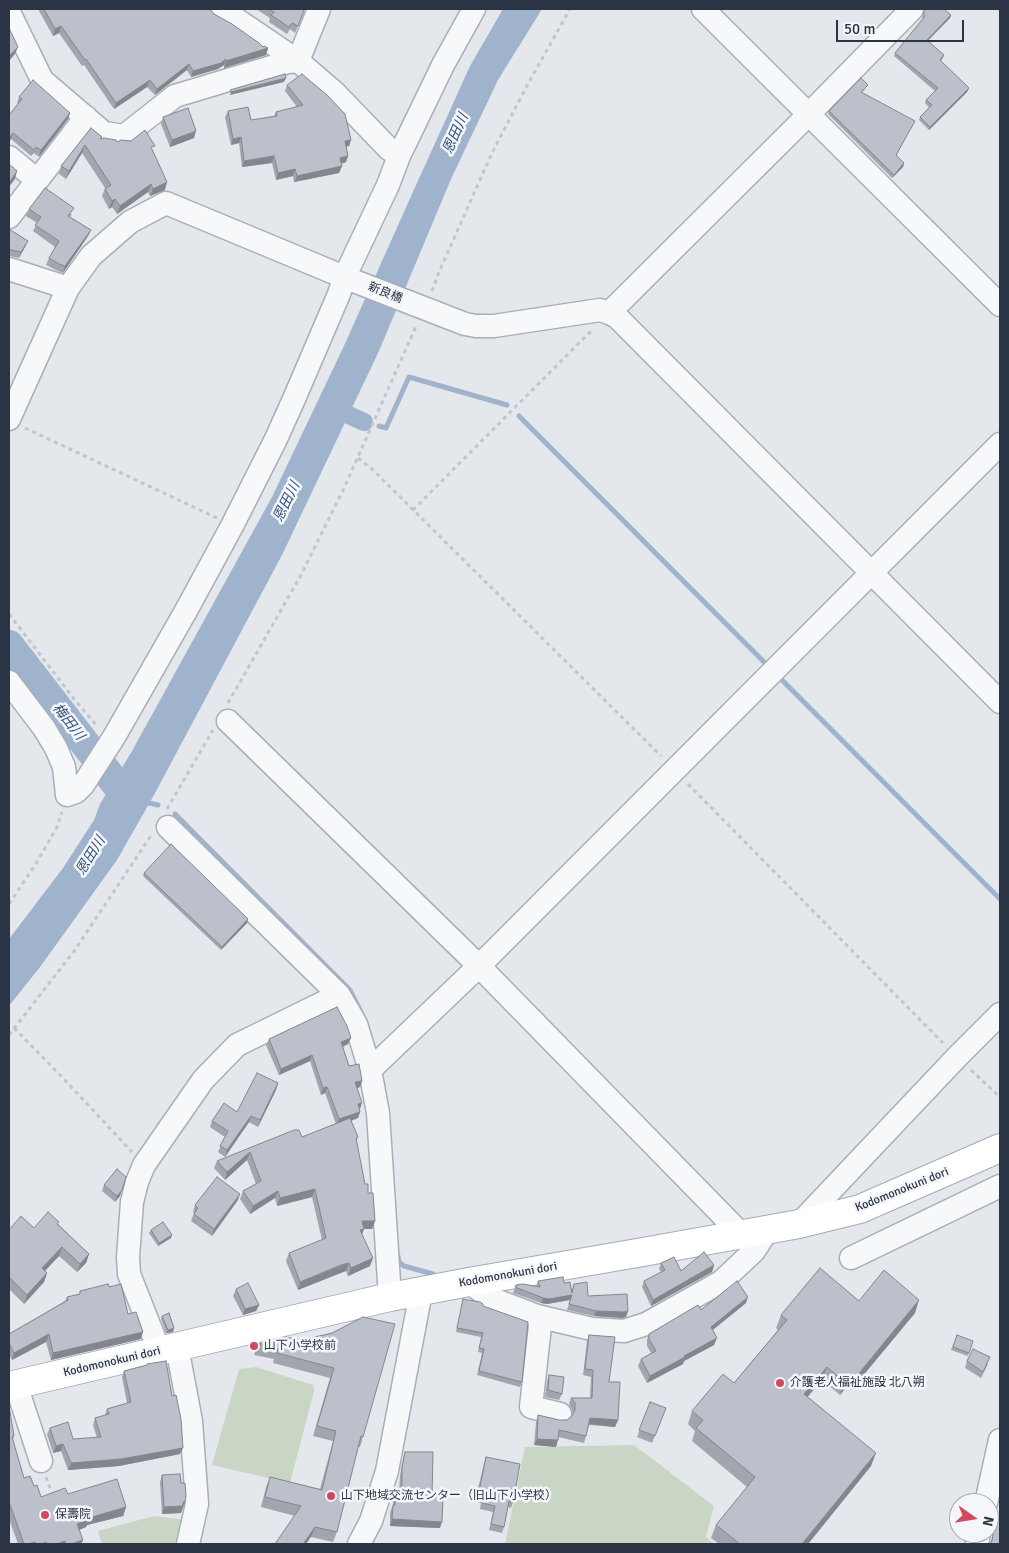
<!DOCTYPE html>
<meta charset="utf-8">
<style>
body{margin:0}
#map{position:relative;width:1009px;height:1553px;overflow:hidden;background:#e4e7ec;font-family:Signika,sans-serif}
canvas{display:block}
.frame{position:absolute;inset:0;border:10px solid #2b3445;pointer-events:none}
.north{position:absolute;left:949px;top:1493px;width:50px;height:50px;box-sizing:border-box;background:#f4f6f9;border:1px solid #a4a8b1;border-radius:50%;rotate:103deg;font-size:14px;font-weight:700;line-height:20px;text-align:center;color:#2b3445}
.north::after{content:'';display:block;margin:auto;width:18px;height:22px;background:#d1495b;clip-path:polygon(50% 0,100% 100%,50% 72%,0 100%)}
.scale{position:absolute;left:836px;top:20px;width:128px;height:22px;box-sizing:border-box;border:2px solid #2b3445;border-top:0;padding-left:6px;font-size:15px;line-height:18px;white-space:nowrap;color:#2b3445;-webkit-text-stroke:4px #f4f6f9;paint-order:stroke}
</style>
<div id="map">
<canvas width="1009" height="1553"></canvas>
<div class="frame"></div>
<div class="north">N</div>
<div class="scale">50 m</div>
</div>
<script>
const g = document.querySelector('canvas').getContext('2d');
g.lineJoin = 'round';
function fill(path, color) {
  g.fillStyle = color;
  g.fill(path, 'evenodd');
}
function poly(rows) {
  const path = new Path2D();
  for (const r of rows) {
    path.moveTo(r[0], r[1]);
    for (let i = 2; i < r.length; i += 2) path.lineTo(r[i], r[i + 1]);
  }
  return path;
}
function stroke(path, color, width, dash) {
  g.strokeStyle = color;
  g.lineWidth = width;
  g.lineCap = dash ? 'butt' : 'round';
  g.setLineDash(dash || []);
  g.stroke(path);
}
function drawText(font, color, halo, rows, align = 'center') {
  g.font = font + ' Signika,"Noto Sans JP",sans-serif';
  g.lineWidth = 5;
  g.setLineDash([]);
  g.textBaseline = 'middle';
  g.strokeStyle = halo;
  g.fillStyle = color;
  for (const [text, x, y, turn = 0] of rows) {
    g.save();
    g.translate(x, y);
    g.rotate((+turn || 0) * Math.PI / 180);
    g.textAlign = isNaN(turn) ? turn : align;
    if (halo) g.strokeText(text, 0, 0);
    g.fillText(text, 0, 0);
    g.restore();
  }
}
fill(poly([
 [256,1367,313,1385,314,1391,290,1483,212,1465,239,1369],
 [634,1445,714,1506,706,1537,714,1544,505,1544,525,1447],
 [154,1516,192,1521,187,1544,102,1544,98,1531]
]), '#c9d6c5');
fill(poly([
 [503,9,542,9,498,80,451,179,379,351,282,555,154,795,117,860,40,967,9,1006,9,939,63,868,94,820,100,804,132,751,272,497,343,348,412,194,470,66]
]), '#9fb4cc');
stroke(poly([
 [519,416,769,667],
 [379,426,386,428,409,377,507,405],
 [777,675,1000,899],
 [144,802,158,805],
 [175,814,350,990,361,1012],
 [398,1256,399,1262,404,1266,433,1274]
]), '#9fb4cc', 5);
stroke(poly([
 [333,408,364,422]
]), '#9fb4cc', 18);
stroke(poly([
 [9,645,127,798]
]), '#9fb4cc', 30);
const minor = poly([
 [218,9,236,19,298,61,334,92,389,149,399,156],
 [703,9,1000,305],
 [9,12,42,80,104,133,124,136,175,96,288,62,298,61,319,9],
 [9,157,37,180],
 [9,217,86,117],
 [9,269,68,288],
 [609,313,809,114,912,9],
 [9,419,68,288,91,256,130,222,166,203,349,279,465,324,476,326,494,326,600,310,609,313,617,317,1000,702],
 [9,682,44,728,56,748,64,767,67,795,76,792,83,785,114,737,187,609,232,526,275,441,294,399,339,294,345,276,388,185,399,156,443,65,474,9],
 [228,721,479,966,741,1234],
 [168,827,339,995,356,1024,370,1070,378,1113,390,1297],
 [370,1070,479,966,1000,444],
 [799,1224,957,1057,1000,1014],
 [851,1258,1000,1186],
 [469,1282,490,1298,537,1316,592,1329,624,1331,646,1324,721,1282,754,1251,768,1229],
 [541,1317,531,1407,560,1414],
 [177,1347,191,1421,197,1504,188,1544],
 [159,1350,129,1274,128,1257,132,1202,137,1182,144,1165,203,1080,237,1045,339,995],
 [16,1385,41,1461],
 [986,1503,1000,1440],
 [359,1544,371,1521,387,1471,421,1292],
 [977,1544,979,1533]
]);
const major = poly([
 [9,1386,390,1297,469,1282,643,1252,799,1224,860,1209,1000,1148]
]);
stroke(minor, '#a9aeb7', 25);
stroke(major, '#a3abb8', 30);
stroke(poly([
 [432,291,439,272,492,153,529,82,570,9],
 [25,428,217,518],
 [358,458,372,469,661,756],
 [413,510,591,331],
 [9,614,74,699,98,727],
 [228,703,301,575,345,486,417,324],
 [688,784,943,1043],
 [167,809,213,730],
 [9,904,37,862,57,827,62,812],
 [14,1028,63,1078,132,1152],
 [9,1035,75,950,152,834],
 [971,1070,1000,1097],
 [46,1477,51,1491]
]), '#c2c5cb', 3, [4, 4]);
stroke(minor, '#f7f8fa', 22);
stroke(major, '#fff', 28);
fill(poly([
 [38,9,201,9,214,14,263,47,268,48,266,55,224,68,224,65,218,69,191,77,187,70,155,95,147,87,114,109,84,65,82,66,59,33,53,36],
 [256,9,305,9,295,33,290,29,287,34,269,22,270,18],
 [926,9,951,15,950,18,928,41,944,55,943,58,941,61,969,88,967,92,929,130,919,120,920,117,929,107,925,103,926,100,935,91,894,56,895,53,923,19,922,18],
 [287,85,351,140,349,146,346,147,348,156,346,162,341,164,342,166,339,173,294,182,293,176,276,180,272,163,242,167,239,143,231,145,225,117,228,111,251,120,274,116,276,112,297,107,285,91],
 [867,88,862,92,913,124,896,156,904,163,903,167,892,178,828,114,829,111],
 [19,97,70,113,68,119,39,157,34,153,31,156,11,139,9,142,9,115,18,104,17,103],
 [163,117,194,138,170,147,161,124],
 [91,128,102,137,102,138,153,151,165,190,150,196,148,192,117,214,112,207,109,209,102,196,105,188,82,153,66,179,59,174,61,166],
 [29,209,72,214,70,217,91,230,88,236,63,273,56,270,46,265,49,258,55,247,33,231,37,223,26,216],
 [9,229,28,241,25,247,19,258,9,256],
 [144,873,247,923,221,950,143,876],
 [269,1039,348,1044,343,1047,349,1066,362,1081,360,1087,357,1088,360,1112,358,1118,351,1121,358,1137,356,1141,365,1184,375,1221,372,1229,364,1229,362,1234,370,1266,348,1276,346,1271,338,1273,298,1290,286,1261,289,1253,322,1240,312,1197,277,1206,275,1198,250,1214,240,1199,243,1191,256,1184,247,1160,225,1180,214,1168,217,1161,302,1137,336,1124,325,1093,321,1095,310,1061,279,1075,266,1045],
 [278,1083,276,1090,258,1127,249,1122,225,1157,218,1152,225,1137,210,1127,212,1121,237,1112],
 [104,1185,120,1196,115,1202,102,1191],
 [238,1200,212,1236,191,1221,194,1213,193,1212,195,1205],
 [58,1224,89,1254,86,1263,77,1272,59,1256,45,1271,47,1273,44,1282,24,1304,9,1289,9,1230,34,1228],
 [151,1230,171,1238,158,1246,149,1233],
 [661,1263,681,1271,714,1265,712,1272,651,1306,642,1287,644,1281,661,1272,659,1269],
 [538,1281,564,1283,572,1291,574,1284,588,1296,628,1311,626,1317,622,1318,594,1316,567,1310,570,1300,547,1304,541,1303,513,1293,516,1285,536,1287],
 [109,1287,128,1314,141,1339,51,1360,46,1342,12,1360,9,1355,9,1334,65,1301,67,1297,79,1294,80,1291],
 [236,1289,259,1305,256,1311,243,1315,233,1296],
 [463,1299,483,1306,522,1382,520,1387,477,1375,482,1353,478,1352,481,1337,456,1332],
 [859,1301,915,1313,851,1390,847,1386,840,1395,822,1380,807,1397,871,1466,808,1544,719,1544,711,1538,716,1525,747,1487,692,1441,695,1431,688,1424,692,1411,734,1383,778,1330,776,1328,781,1315],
 [746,1303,712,1330,714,1345,684,1361,683,1364,647,1383,638,1366,641,1359,651,1353,647,1346,647,1340,649,1334,701,1310],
 [162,1316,174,1328,173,1332,166,1333,161,1319],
 [332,1333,363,1437,360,1447,358,1447,337,1532,333,1542,311,1537,295,1516,261,1507,266,1487,270,1477,320,1489,333,1441,313,1436,330,1378,273,1363,274,1359,254,1355,258,1344,302,1340],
 [589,1335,609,1382,618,1420,615,1427,589,1425,584,1443,558,1437,556,1447,534,1445,536,1422,538,1415,559,1420,567,1420,573,1415,572,1410,569,1404,571,1398,590,1398,591,1377,583,1375,587,1341],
 [957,1335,973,1341,968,1356,951,1350],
 [967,1361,988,1364,981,1378,965,1368],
 [147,1364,180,1454,119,1466,68,1470,61,1451,53,1453,47,1434,50,1428,73,1439,97,1438,93,1425,95,1418,105,1415,107,1409,127,1403,122,1377,124,1371,147,1365],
 [549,1375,562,1394,559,1400,545,1397,547,1381],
 [650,1402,666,1408,652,1443,637,1437],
 [9,1413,14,1436,13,1440,24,1478,34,1486,41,1497,68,1494,126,1507,123,1516,87,1525,86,1527,79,1530,83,1540,81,1544,18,1544,9,1519],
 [405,1452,432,1496,440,1528,390,1526,390,1512,393,1505,393,1501,396,1495,399,1495,400,1475,403,1459],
 [486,1457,513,1502,511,1508,508,1507,504,1527,502,1533,489,1530,493,1512,480,1509,481,1503,475,1502,484,1463],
 [162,1475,181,1483,185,1502,181,1513,162,1514,160,1482],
 [1000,1517,1000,1544,990,1544,993,1535,992,1534,992,1531,994,1524]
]), '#a1a5ae');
fill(poly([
 [951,15,950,18,925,43,927,40],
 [61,26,59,33,53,36,55,29],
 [18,47,15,54,9,61,9,56],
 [268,48,266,55,224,68,226,61],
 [226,59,224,65,218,69,191,77,193,71],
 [189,64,187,70,155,95,157,89],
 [286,78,284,82,230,95,231,92],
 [150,80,147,87,114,109,116,103],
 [969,88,967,92,929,130,930,127],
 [70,113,68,119,39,157,41,150],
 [196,131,194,138,170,147,172,140],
 [13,133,11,139,9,142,10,137],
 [241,137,239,143,231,145,233,139],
 [351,140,349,146,343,147,345,141],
 [85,145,82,153,66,179,69,171],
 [274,156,272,163,242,167,244,161],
 [348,156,346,162,338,165,340,158],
 [904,163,903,167,892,178,894,175],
 [342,166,339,173,294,182,297,176],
 [295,169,293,176,276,180,278,173],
 [17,171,15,179,9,187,9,183],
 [167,182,165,190,150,196,153,189],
 [151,184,148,192,117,214,120,206],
 [115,199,112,207,109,209,112,201],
 [91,230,88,236,63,273,65,266],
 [28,241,25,247,19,258,21,252],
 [248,919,247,923,221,950,222,947],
 [351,1038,348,1044,339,1048,341,1042],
 [312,1055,310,1061,279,1075,281,1069],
 [362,1081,360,1087,353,1089,355,1082],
 [278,1083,276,1090,258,1127,260,1120],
 [327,1087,325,1093,321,1095,323,1088],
 [362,1103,360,1109,358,1104],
 [360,1112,358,1118,336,1126,339,1119],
 [251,1116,249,1122,225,1157,227,1150],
 [250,1152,247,1160,225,1180,227,1172],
 [315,1189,312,1197,277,1206,280,1198],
 [122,1190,120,1196,115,1202,117,1196],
 [278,1191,275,1198,250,1214,253,1206],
 [240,1194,238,1200,212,1236,214,1229],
 [362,1221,375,1221,372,1229,364,1229,361,1237,357,1238],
 [172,1235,171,1238,158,1246,159,1243],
 [62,1247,59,1256,39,1277,42,1268],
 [89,1254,86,1263,77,1272,80,1264],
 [373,1258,370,1266,348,1276,351,1268],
 [349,1263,346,1271,298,1290,300,1282],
 [714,1265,712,1272,651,1306,653,1300],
 [47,1273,44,1282,24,1304,27,1295],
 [572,1295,570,1300,547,1304,541,1303,543,1298],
 [748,1297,746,1303,708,1334,711,1327],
 [919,1300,915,1313,851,1390,856,1377],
 [259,1305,256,1311,243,1315,245,1309],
 [596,1311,628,1311,626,1317,622,1318,594,1316],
 [174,1328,173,1332,166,1333,168,1330],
 [143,1332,141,1339,51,1360,53,1353],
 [49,1334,46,1342,12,1360,14,1353],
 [717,1338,714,1345,684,1361,683,1364,647,1383,650,1376,684,1356],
 [827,1367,822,1380,799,1407,804,1394],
 [852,1373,847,1386,840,1395,844,1382],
 [590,1418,618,1420,615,1427,588,1424],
 [537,1439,558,1440,556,1447,534,1445],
 [63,1444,61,1451,53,1453,56,1446],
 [183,1448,180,1454,119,1466,68,1470,71,1463],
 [876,1453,871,1466,808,1544,802,1544],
 [183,1502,185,1502,181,1513,162,1514,164,1507],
 [126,1507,123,1516,87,1525,86,1527,74,1532,77,1524,89,1518],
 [392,1519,442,1522,440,1528,390,1526],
 [315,1527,311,1537,306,1544,303,1544],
 [83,1540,81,1544,71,1544],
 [65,1541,64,1544,57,1544]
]), '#83868d');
const building = poly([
 [44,9,201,9,202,10,203,9,210,9,214,14,232,24,259,43,263,47,264,46,268,48,226,61,226,59,221,63,193,71,189,64,157,89,150,80,116,103,86,59,85,60,61,26,55,29,44,9],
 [269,9,303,9,304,10,298,26,292,23,289,27,271,15,274,12,269,9],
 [926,9,944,9,951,15,927,40,944,55,940,60,969,88,930,127,920,117,932,105,926,100,938,88,895,53,925,16,923,14,926,9],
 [9,28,18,47,9,56,9,28],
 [285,74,286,78,231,92,230,90,285,74],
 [302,74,327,95,345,114,351,140,345,141,348,156,340,158,342,166,297,176,295,169,278,173,274,156,244,161,241,137,233,139,228,111,248,107,251,120,277,116,276,112,303,105,287,85,302,74],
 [861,78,868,85,861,92,915,121,896,155,904,163,894,175,829,111,861,78],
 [33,80,70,113,41,150,36,147,34,150,13,133,10,137,9,136,9,115,22,99,19,97,33,80],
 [188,108,196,131,172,140,163,117,188,108],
 [91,128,102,137,100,139,104,138,116,140,118,142,121,140,131,141,145,130,155,146,151,147,167,182,153,189,151,184,120,206,115,199,112,201,105,189,111,185,85,145,69,171,61,166,91,128],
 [9,164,17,171,9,183,9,164],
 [45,188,74,208,68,216,91,230,65,266,59,264,49,258,59,241,35,225,41,217,29,209,45,188],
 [9,229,28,241,21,252,11,250,9,248,9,229],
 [171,844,248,919,222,947,144,873,171,844],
 [337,1007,347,1026,351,1038,341,1042,349,1066,359,1064,362,1081,355,1082,362,1103,358,1104,360,1112,339,1119,327,1087,323,1088,312,1055,281,1069,269,1039,337,1007],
 [257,1073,278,1083,260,1120,251,1116,227,1150,220,1146,228,1131,212,1121,224,1103,237,1112,257,1073],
 [350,1118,358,1137,356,1138,365,1184,368,1184,368,1193,373,1193,375,1221,362,1221,364,1229,360,1230,373,1258,351,1268,349,1263,341,1265,300,1282,289,1253,326,1238,315,1189,280,1198,278,1191,253,1206,243,1191,261,1181,250,1152,227,1172,217,1161,294,1130,299,1130,302,1137,350,1118],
 [117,1169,126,1177,122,1190,117,1196,104,1185,117,1169],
 [217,1177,240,1194,214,1229,194,1214,198,1208,195,1205,217,1177],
 [48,1212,59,1222,57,1224,89,1254,80,1264,62,1247,42,1268,47,1273,27,1295,9,1277,9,1246,10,1245,9,1243,9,1230,21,1216,34,1228,48,1212],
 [163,1222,172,1235,159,1243,151,1230,163,1222],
 [704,1252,714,1265,653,1300,644,1281,665,1270,661,1263,674,1257,681,1271,704,1252],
 [820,1268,859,1301,884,1270,919,1300,856,1377,852,1373,844,1382,827,1367,804,1394,876,1453,802,1544,740,1544,716,1525,755,1477,696,1428,703,1420,692,1411,723,1374,734,1383,787,1320,781,1315,820,1268],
 [563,1277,564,1283,570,1282,572,1293,574,1284,587,1282,588,1296,627,1294,628,1311,624,1312,596,1311,569,1304,572,1295,549,1299,543,1298,515,1287,516,1285,523,1284,540,1287,538,1281,563,1277],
 [737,1281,748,1297,711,1327,717,1338,684,1356,685,1357,650,1376,641,1359,656,1351,649,1339,649,1334,698,1305,701,1310,737,1281],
 [248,1283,259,1305,245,1309,236,1289,248,1283],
 [108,1284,109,1287,121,1284,128,1314,136,1312,143,1332,53,1353,49,1334,14,1353,9,1343,9,1334,68,1300,67,1297,80,1294,80,1291,108,1284],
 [463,1299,480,1302,483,1304,483,1306,528,1322,522,1382,479,1371,484,1349,479,1348,483,1333,457,1328,463,1299],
 [169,1313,174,1328,168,1330,162,1316,169,1313],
 [363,1317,395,1324,363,1437,361,1436,337,1532,315,1527,303,1544,275,1544,301,1506,265,1497,270,1477,322,1490,336,1431,317,1426,334,1368,277,1353,278,1349,258,1344,286,1337,302,1340,332,1333,363,1317],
 [589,1335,615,1337,609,1382,620,1382,618,1420,590,1418,586,1436,559,1430,558,1440,537,1439,538,1415,559,1420,567,1420,572,1416,575,1410,575,1403,571,1398,592,1398,593,1370,585,1369,589,1335],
 [957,1335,973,1341,969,1353,953,1347,957,1335],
 [973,1349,990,1357,983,1372,967,1361,973,1349],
 [166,1361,172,1396,176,1395,181,1419,183,1448,121,1459,71,1463,63,1444,56,1446,50,1428,68,1422,73,1439,101,1437,95,1418,109,1414,107,1409,131,1402,124,1371,147,1365,147,1364,166,1361],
 [549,1375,564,1377,562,1394,548,1390,549,1375],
 [650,1402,666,1408,655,1436,639,1430,650,1402],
 [10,1412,14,1436,12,1437,24,1478,30,1476,34,1486,37,1485,41,1497,65,1488,68,1494,117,1479,126,1507,89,1518,89,1519,77,1524,83,1540,71,1544,66,1544,65,1541,57,1544,47,1544,46,1542,41,1544,36,1544,35,1542,28,1544,24,1544,9,1502,9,1413,10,1412],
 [405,1452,433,1452,432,1496,443,1497,442,1522,392,1519,393,1505,395,1505,396,1495,402,1495,402,1468,405,1452],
 [486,1457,520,1464,513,1502,509,1501,504,1527,491,1524,495,1506,482,1503,483,1497,478,1496,486,1457],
 [180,1474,181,1483,185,1483,186,1496,185,1502,183,1502,183,1506,164,1507,162,1475,180,1474],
 [1000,1517,1000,1544,990,1544,992,1541,993,1533,996,1530,994,1528,994,1524,1000,1517]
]);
fill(building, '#bbc0ca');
stroke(building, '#83868d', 1);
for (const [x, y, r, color] of [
 [254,1346,5,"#d1495b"],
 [780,1383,5,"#d1495b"],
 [331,1496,5,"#d1495b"],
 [45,1515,5,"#d1495b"]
]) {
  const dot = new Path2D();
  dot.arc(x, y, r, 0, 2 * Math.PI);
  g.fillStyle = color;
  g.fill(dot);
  stroke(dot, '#f4f6f9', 2);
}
drawText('12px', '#2b3445', '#f4f6f9', [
 ["新良橋",385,293,22],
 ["Kodomonokuni dori",902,1190,-22],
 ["Kodomonokuni dori",508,1275,-10],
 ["Kodomonokuni dori",112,1362,-13]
]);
drawText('12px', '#2b3445', '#f4f6f9', [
 ["山下小学校前",264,1346],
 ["介護老人福祉施設 北八朔",790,1383],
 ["山下地域交流センター（旧山下小学校）",341,1496],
 ["保壽院",55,1515]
], 'left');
drawText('italic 14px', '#34527a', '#f4f6f9', [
 ["恩田川",456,134,-66],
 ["恩田川",287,502,-64],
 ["梅田川",68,722,52],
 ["恩田川",91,856,-58]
]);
</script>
